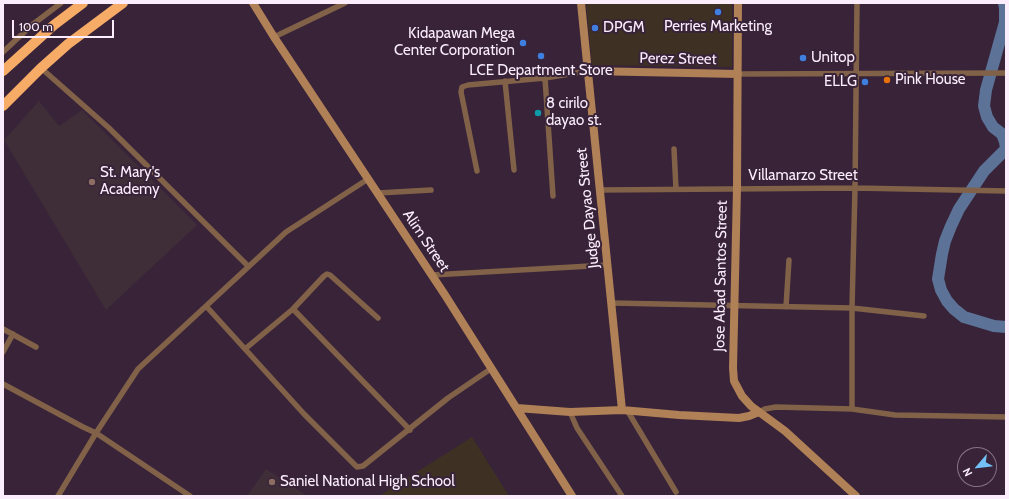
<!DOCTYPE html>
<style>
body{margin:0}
#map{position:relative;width:1009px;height:499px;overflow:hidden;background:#382339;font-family:Cabin,sans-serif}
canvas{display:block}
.frame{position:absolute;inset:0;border:4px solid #fbedfb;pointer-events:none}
.north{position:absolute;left:957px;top:447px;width:40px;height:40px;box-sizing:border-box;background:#382339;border:1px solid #867487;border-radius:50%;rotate:242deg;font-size:11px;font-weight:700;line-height:16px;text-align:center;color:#fbedfb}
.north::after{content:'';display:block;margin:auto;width:14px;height:18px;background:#73c1f6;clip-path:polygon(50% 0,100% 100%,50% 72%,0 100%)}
.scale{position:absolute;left:12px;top:20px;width:102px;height:18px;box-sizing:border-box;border:2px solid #fbedfb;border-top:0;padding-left:5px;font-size:12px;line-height:14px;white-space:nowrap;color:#fbedfb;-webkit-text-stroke:3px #382339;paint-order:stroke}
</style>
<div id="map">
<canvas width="1009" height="499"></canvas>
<div class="frame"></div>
<div class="north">N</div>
<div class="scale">100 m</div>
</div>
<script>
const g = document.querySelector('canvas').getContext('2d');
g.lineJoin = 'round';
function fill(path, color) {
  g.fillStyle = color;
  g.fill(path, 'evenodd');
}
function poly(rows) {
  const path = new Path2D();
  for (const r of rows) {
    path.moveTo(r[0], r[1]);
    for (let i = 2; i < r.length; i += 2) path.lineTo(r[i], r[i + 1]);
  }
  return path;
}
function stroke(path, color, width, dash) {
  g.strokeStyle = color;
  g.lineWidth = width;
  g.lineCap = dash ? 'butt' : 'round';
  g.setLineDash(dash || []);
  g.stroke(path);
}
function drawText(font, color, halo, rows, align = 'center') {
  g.font = font + ' Cabin,sans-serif';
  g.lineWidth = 4;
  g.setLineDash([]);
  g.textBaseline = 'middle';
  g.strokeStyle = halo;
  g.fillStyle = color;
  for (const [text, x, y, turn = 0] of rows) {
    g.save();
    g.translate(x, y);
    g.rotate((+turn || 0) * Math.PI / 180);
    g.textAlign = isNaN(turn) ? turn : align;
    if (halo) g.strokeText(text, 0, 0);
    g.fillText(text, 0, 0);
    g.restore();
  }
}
fill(poly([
 [586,3,732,3,732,67,592,65],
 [472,437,509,496,379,496]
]), '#3e3123');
fill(poly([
 [39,101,59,126,82,110,197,225,106,310,4,140],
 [266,469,307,496,247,496]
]), '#3f2e38');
stroke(poly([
 [1004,3,1005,8,1005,22,986,90,984,106,987,117,993,127,1002,134,1005,142,1006,148],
 [1006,149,984,171,959,209,951,226,945,241,942,254,938,279,941,290,947,301,954,309,964,317,994,326,1006,327]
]), '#5c7296', 12);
stroke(poly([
 [274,37,345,3],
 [3,52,32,25,61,3],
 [41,68,109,128,248,266],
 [738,74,1006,73],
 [545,78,553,196],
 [505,81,514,170],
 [674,149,676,189],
 [477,171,461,92,462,87,468,85,545,78,588,71],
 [600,190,855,188,1006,191],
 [378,193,431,190],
 [432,275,608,265],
 [612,303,852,308,924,316],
 [206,306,304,414,357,467,363,466,448,398,492,368],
 [786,307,789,260],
 [293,309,410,430],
 [3,329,36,347],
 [245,349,293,309,324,276,327,274,330,275,378,318],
 [3,352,13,334],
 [3,384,83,427,96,433,190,496],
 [852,409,852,308,855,188,857,3],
 [627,410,676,492],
 [570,412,577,428,622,496],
 [759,412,765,409,776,407,852,409,895,415,1006,417],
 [58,496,96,433,138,369,286,232,368,179]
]), '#816248', 5.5);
stroke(poly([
 [253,3,274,37,445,295,572,496],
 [581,3,622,410],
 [738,3,737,188,733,368,734,381,742,396,751,406,785,431,856,496],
 [588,71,738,74],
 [517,408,570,412,622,410,679,415,739,418,749,416,759,412]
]), '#b08056', 8);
stroke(poly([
 [3,71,54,25,83,3],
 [3,106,41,68,68,44,123,3]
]), '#f6ab67', 10);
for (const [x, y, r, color] of [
 [718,12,4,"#3f7fe0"],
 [595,28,4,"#3f7fe0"],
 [523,43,4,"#3f7fe0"],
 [541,56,4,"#3f7fe0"],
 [803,58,4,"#3f7fe0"],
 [887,80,4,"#e8710a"],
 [865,82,4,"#3f7fe0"],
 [538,113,4,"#0f9aa8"],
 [92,182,4,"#8d6e63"],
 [272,482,4,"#8d6e63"]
]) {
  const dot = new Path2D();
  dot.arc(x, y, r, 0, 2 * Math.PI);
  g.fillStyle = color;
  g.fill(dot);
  stroke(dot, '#382339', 1.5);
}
drawText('15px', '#fbedfb', '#382339', [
 ["Perries Marketing",718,27,"center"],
 ["DPGM",603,28],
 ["Kidapawan Mega",515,34,"right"],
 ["Center Corporation",515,51,"right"],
 ["Unitop",811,58],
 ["LCE Department Store",541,71,"center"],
 ["Pink House",895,80],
 ["ELLG",857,82,"right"],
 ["8 cirilo",546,104],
 ["dayao st.",546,121],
 ["St. Mary's",100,173],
 ["Academy",100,190],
 ["Saniel National High School",280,482]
], 'left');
drawText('15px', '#fbedfb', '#382339', [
 ["Perez Street",678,59,1],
 ["Villamarzo Street",803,176],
 ["Judge Dayao Street",588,208,-96],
 ["Alim Street",426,241,56],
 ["Jose Abad Santos Street",721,276,-89]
]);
</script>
